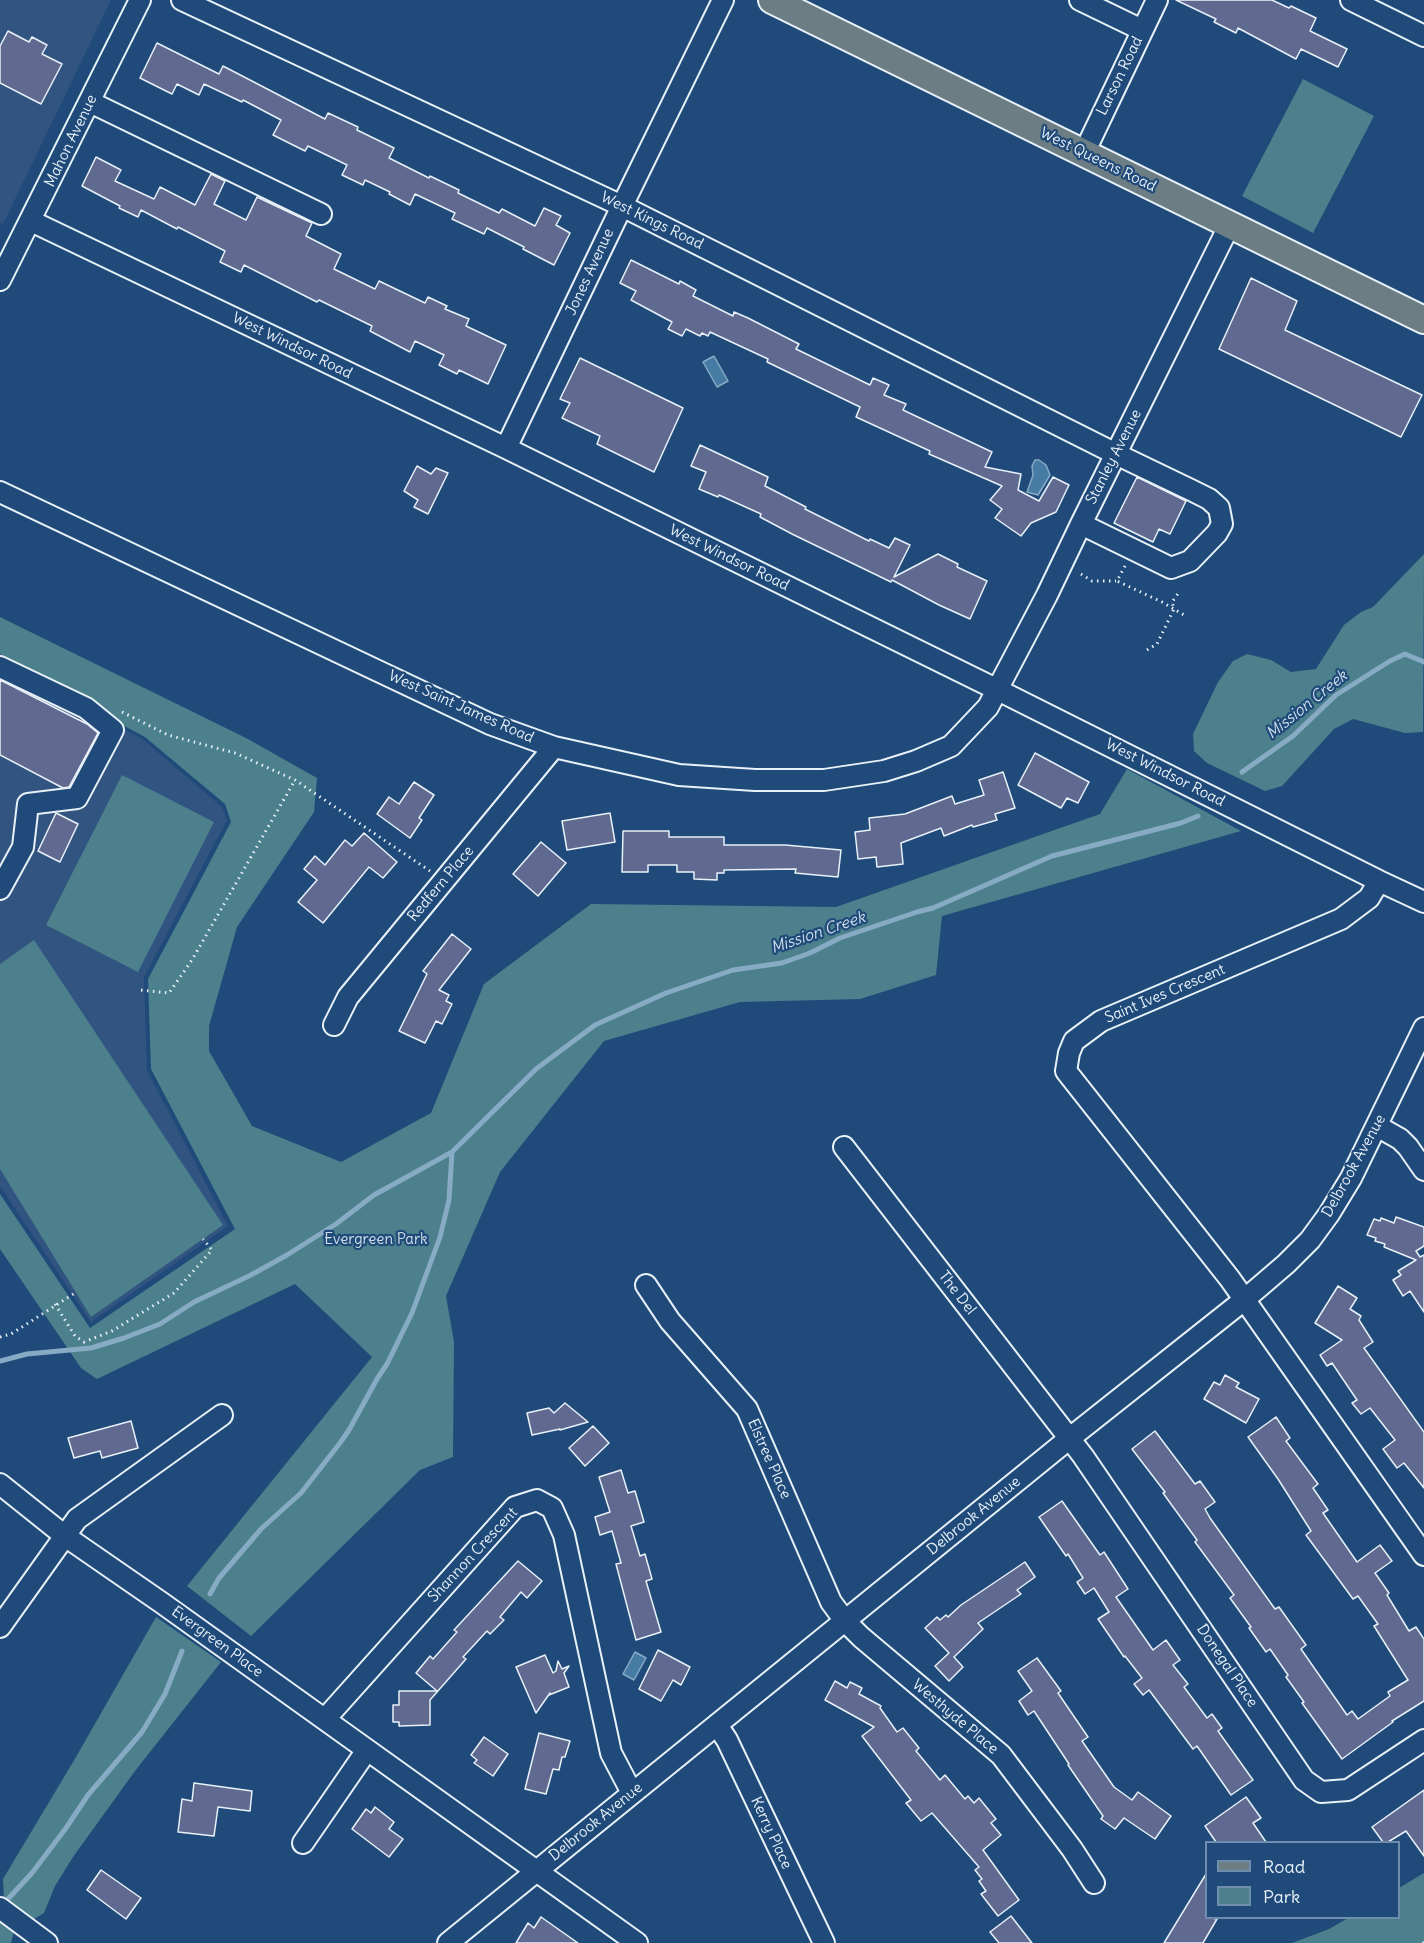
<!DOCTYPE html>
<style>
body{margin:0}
#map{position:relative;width:1424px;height:1943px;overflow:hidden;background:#1f4a7a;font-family:Delius,sans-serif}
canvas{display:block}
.legend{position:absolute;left:1205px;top:1841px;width:195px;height:78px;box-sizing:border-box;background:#1f4a7a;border:2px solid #6f8dac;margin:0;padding:8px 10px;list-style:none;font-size:18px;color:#e8f1f8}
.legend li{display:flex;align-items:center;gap:12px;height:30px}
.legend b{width:30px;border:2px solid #6f8dac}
</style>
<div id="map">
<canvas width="1424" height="1943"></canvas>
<ul class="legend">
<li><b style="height:8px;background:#6d7d84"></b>Road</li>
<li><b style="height:16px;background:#4c808c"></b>Park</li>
</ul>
</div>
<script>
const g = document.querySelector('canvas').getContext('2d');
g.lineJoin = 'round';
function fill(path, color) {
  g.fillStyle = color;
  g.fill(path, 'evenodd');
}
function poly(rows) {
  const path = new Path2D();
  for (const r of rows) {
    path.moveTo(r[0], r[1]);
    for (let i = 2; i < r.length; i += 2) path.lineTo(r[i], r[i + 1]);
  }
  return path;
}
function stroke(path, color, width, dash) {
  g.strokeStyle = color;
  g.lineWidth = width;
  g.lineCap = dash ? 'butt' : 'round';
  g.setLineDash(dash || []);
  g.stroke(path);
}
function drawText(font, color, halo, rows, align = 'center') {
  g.font = font + ' Delius,sans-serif';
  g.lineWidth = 4.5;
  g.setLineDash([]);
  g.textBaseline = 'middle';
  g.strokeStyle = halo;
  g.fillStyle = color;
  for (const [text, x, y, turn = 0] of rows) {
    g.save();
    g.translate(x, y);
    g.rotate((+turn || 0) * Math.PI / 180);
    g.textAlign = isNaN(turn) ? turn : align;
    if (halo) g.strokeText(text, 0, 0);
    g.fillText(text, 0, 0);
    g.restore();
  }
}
fill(poly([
 [0,0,111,0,3,224,0,222],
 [0,659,49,692,141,738,222,807,227,820,144,977,147,1070,228,1226,91,1322,0,1186]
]), '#325481');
fill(poly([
 [1303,79,1374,116,1313,233,1242,196],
 [1424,554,1423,732,1405,733,1353,719,1334,729,1282,786,1265,791,1207,763,1194,751,1193,734,1218,682,1233,661,1247,654,1271,660,1291,672,1316,669,1344,625,1361,612,1373,607],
 [0,617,246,738,317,778,314,812,237,927,209,1026,209,1051,252,1126,341,1162,431,1113,484,984,591,904,836,907,1100,814,1127,769,1241,831,942,916,936,975,860,999,740,1002,604,1041,500,1172,446,1296,454,1342,453,1457,420,1470,251,1636,187,1586,372,1357,295,1284,97,1379,81,1368,0,1249,0,1194,90,1328,235,1229,151,1069,148,979,231,822,225,804,145,737,51,687,0,654],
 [122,775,214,822,138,972,46,925],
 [34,940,223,1225,91,1317,0,1169,0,964],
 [156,1617,221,1662,135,1771,73,1857,55,1886,44,1913,14,1931,11,1943,0,1943,0,1901,4,1898,3,1879,76,1757],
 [1424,1873,1424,1943,1292,1943,1329,1929,1348,1918,1398,1918,1399,1888]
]), '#4c808c');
const water = poly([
 [714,356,728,381,717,387,703,362,714,356],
 [1035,460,1039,460,1046,465,1050,475,1038,495,1027,492,1033,475,1032,466,1035,460],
 [635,1652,646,1658,634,1680,623,1674,635,1652]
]);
fill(water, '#467ba3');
stroke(water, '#87aac5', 1.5);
stroke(poly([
 [1242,772,1293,736,1336,695,1390,661,1405,654,1424,662],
 [0,1361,27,1354,91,1348,124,1338,160,1324,194,1302,251,1275,287,1255,336,1224,374,1195,452,1152,536,1069,595,1025,666,993,733,970,782,963,810,953,840,938,917,912,933,908,1052,856,1181,823,1198,816],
 [210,1594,219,1578,261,1529,301,1493,340,1443,349,1430,377,1379,387,1364,412,1313,440,1237,449,1200,452,1152],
 [8,1899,32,1873,66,1828,88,1795,142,1732,165,1694,182,1651]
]), '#87aac5', 5);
const building = poly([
 [1176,0,1272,0,1289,8,1291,6,1316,18,1310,31,1347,49,1338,67,1301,49,1296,59,1238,28,1236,33,1214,22,1216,19,1176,0],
 [8,31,29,42,32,37,47,45,42,54,62,64,41,104,0,83,0,46,8,31],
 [157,43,219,74,223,66,325,119,328,113,358,127,357,130,394,148,389,158,429,178,430,176,459,190,458,193,499,213,502,209,535,226,544,208,561,216,556,225,570,233,554,265,523,249,524,247,487,228,484,234,452,219,455,213,415,194,410,205,389,194,390,192,365,180,363,185,342,175,347,165,308,146,305,151,273,135,281,120,243,100,242,102,204,84,199,95,177,84,172,94,140,78,157,43],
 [96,157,121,170,115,181,154,199,160,187,195,205,211,174,225,181,214,204,246,220,257,197,312,223,306,236,341,254,334,269,375,289,379,281,425,303,428,297,447,306,445,309,469,319,466,326,506,345,488,384,459,370,457,374,439,365,444,355,415,341,410,352,370,331,372,326,319,300,317,302,244,265,241,272,220,262,225,251,178,227,177,229,141,210,138,217,119,208,120,206,82,186,96,157],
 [631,260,679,284,680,281,696,290,693,296,733,316,734,312,748,318,799,344,796,349,870,385,873,378,889,385,884,395,906,404,903,410,992,452,985,467,1021,474,1018,490,1039,501,1053,477,1069,485,1056,512,1031,523,1021,536,995,518,1002,509,990,500,1002,486,929,454,930,451,856,417,860,407,767,362,768,359,710,332,708,336,702,333,700,336,686,329,682,336,668,329,672,322,631,300,636,291,620,283,631,260],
 [1251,278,1297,301,1285,330,1422,395,1401,437,1219,349,1251,278],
 [580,358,683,408,654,472,597,444,600,436,562,418,570,403,560,399,580,358],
 [700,445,768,477,765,486,806,507,805,509,869,541,870,539,889,548,895,538,910,545,894,577,938,554,958,564,957,567,987,581,970,619,939,605,892,580,891,582,792,534,760,517,761,514,719,495,718,497,699,489,706,472,691,466,700,445],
 [417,466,431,474,436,468,448,473,428,514,414,507,418,500,404,491,417,466],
 [1137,477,1186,501,1170,534,1159,529,1153,542,1114,523,1137,477],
 [0,680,87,724,98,733,69,787,63,788,0,755,0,680],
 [1035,753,1089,782,1078,803,1067,798,1061,808,1018,785,1035,753],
 [1003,772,1015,808,995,814,997,820,973,827,972,825,944,836,941,828,901,843,903,864,877,867,876,857,858,859,855,832,870,830,869,818,905,814,952,796,955,804,984,795,979,780,1003,772],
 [414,782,434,795,419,818,422,820,410,838,377,814,389,797,399,804,414,782],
 [56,813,78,824,60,862,38,851,56,813],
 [610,813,615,842,567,850,562,821,610,813],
 [623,831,669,831,669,837,724,837,724,845,785,845,841,850,838,877,795,873,796,869,724,870,724,873,717,873,717,880,694,879,694,872,677,872,677,865,648,865,648,872,622,872,623,831],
 [364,833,397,862,383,878,369,867,323,923,298,902,317,880,304,869,315,856,325,865,345,840,352,846,364,833],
 [541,842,566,863,538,896,513,874,541,842],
 [452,934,471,949,439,990,449,995,446,1001,452,1004,442,1024,436,1021,425,1043,399,1031,427,974,423,971,452,934],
 [1396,1217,1424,1227,1424,1246,1416,1251,1420,1257,1424,1255,1424,1312,1410,1291,1403,1296,1393,1280,1401,1275,1398,1271,1416,1260,1384,1247,1385,1244,1375,1241,1376,1238,1367,1235,1374,1219,1380,1221,1381,1218,1394,1223,1396,1217],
 [1338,1286,1357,1298,1350,1309,1361,1316,1359,1320,1373,1342,1364,1348,1424,1432,1424,1488,1404,1463,1397,1468,1383,1449,1395,1440,1370,1408,1361,1414,1352,1403,1357,1400,1332,1363,1327,1366,1320,1355,1342,1340,1315,1323,1338,1286],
 [1225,1375,1239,1383,1236,1387,1259,1399,1246,1423,1204,1399,1214,1382,1220,1385,1225,1375],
 [565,1403,588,1422,560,1430,560,1429,532,1435,527,1413,549,1408,554,1413,565,1403],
 [1276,1417,1290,1438,1286,1441,1318,1484,1313,1488,1328,1510,1323,1513,1357,1562,1380,1545,1392,1561,1375,1573,1389,1593,1387,1595,1409,1631,1416,1627,1424,1639,1424,1701,1392,1721,1393,1722,1342,1759,1302,1703,1304,1702,1286,1677,1288,1675,1270,1649,1266,1652,1249,1628,1251,1627,1230,1598,1234,1595,1195,1542,1197,1540,1163,1493,1165,1492,1132,1449,1155,1431,1195,1484,1200,1481,1215,1502,1205,1509,1210,1518,1275,1609,1279,1607,1306,1645,1301,1649,1347,1715,1352,1711,1358,1719,1390,1696,1388,1692,1408,1680,1374,1626,1378,1624,1358,1596,1353,1599,1306,1535,1311,1531,1278,1479,1248,1437,1276,1417],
 [131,1421,138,1448,102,1458,100,1451,74,1458,68,1438,131,1421],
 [593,1426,609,1443,585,1466,569,1448,593,1426],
 [621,1470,628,1493,635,1491,644,1522,631,1526,640,1556,645,1554,652,1579,646,1581,661,1632,636,1640,616,1564,621,1563,612,1531,600,1535,595,1517,610,1512,599,1477,621,1470],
 [1062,1501,1100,1555,1104,1552,1128,1589,1116,1597,1153,1650,1166,1640,1180,1660,1173,1665,1188,1684,1184,1687,1207,1718,1212,1714,1222,1728,1218,1731,1253,1780,1231,1795,1197,1746,1193,1749,1149,1690,1143,1695,1134,1684,1142,1678,1125,1656,1124,1657,1098,1619,1109,1612,1094,1588,1085,1594,1077,1582,1083,1578,1068,1554,1066,1556,1039,1517,1062,1501],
 [518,1561,542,1581,527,1598,521,1592,500,1617,504,1620,490,1634,487,1631,463,1657,466,1659,430,1700,430,1725,399,1726,399,1722,393,1722,393,1705,399,1705,399,1691,437,1691,416,1673,430,1656,433,1659,457,1632,454,1630,518,1561],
 [1025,1562,1035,1577,1017,1590,1021,1594,978,1623,983,1629,954,1657,963,1667,949,1681,935,1666,949,1653,925,1628,937,1617,940,1620,946,1615,948,1617,961,1605,1025,1562],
 [658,1650,690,1667,681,1685,673,1680,661,1701,639,1689,658,1650],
 [545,1655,553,1673,556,1671,558,1661,562,1669,569,1666,564,1673,569,1687,549,1695,550,1693,536,1713,516,1667,545,1655],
 [1037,1658,1061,1691,1058,1693,1088,1737,1082,1741,1114,1787,1132,1800,1138,1792,1171,1816,1155,1839,1124,1818,1115,1829,1101,1819,1103,1816,1068,1765,1069,1764,1034,1711,1028,1715,1019,1701,1032,1691,1018,1671,1037,1658],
 [835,1681,847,1688,850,1682,862,1688,859,1694,881,1706,880,1708,897,1732,903,1728,919,1748,916,1751,940,1780,945,1775,965,1799,968,1796,974,1803,979,1798,996,1819,991,1823,1001,1835,983,1850,1019,1900,998,1916,981,1894,986,1891,979,1881,982,1879,975,1870,979,1867,932,1813,921,1821,906,1803,911,1800,862,1736,874,1727,825,1700,835,1681],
 [539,1733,570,1741,565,1757,562,1757,559,1770,553,1769,546,1794,525,1789,539,1733],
 [484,1737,508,1754,493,1776,474,1763,477,1760,471,1755,484,1737],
 [194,1783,252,1791,250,1811,218,1807,214,1836,178,1832,182,1799,192,1801,194,1783],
 [1424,1790,1424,1856,1406,1831,1388,1842,1383,1842,1372,1827,1424,1790],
 [1246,1797,1261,1818,1253,1823,1266,1842,1216,1842,1205,1826,1246,1797],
 [375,1807,394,1822,389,1829,403,1839,389,1857,352,1829,366,1809,371,1813,375,1807],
 [101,1870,141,1898,126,1919,87,1890,101,1870],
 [1206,1874,1206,1917,1217,1919,1203,1943,1164,1943,1206,1874],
 [1011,1916,1032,1943,999,1943,990,1932,1011,1916],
 [541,1917,578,1943,516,1943,528,1923,534,1928,541,1917]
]);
fill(building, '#606a91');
stroke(building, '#e8f1f8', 1.5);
const minor = poly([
 [182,0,622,206,1116,454,1191,490,1209,499,1219,508,1222,524,1217,533,1190,561,1171,568,1081,524],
 [1080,0,1142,30],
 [1351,0,1424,36],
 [90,102,321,214],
 [1084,153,1157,0],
 [31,221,506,448,998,690,1379,881,1424,902],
 [0,280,140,0],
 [506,448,622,206,723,0],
 [0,492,490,724,554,747,679,775,755,780,824,780,884,771,916,761,951,746,988,707,1047,595,1081,524,1230,224],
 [0,667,86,708,113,730,77,798,28,804,23,847,0,889],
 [1379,881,1369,898,1341,919,1101,1021,1074,1041,1069,1053,1066,1071,1230,1279,1424,1555],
 [334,1025,348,997,554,747],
 [1377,1126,1400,1139,1408,1147,1424,1170],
 [844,1147,1083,1456,1304,1780,1321,1792,1348,1790,1424,1740],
 [646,1285,670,1321,747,1409,831,1602,845,1621,861,1637,1001,1755,1072,1849,1094,1883],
 [0,1484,65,1536,162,1603,637,1943],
 [0,1627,77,1519,222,1415],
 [325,1719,515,1507,537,1500,552,1508,564,1535,611,1753,632,1793],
 [717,1725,727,1740,824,1943],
 [303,1843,367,1750],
 [0,1908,47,1943],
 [448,1943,1070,1438,1244,1300,1286,1264,1310,1240,1329,1214,1351,1178,1424,1028]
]);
const major = poly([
 [772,0,1424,320]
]);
stroke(minor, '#e8f1f8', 24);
stroke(major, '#e8f1f8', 30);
stroke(poly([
 [1125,566,1117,581,1162,602,1184,615],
 [1081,574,1092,581,1116,581],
 [1147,650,1157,644,1174,609,1172,602,1180,591],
 [122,712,168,735,235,753,295,780,430,871],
 [141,990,169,993,192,960,295,780],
 [55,1304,75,1336,84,1342,112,1331,174,1293,212,1250,203,1239],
 [0,1337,11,1334,75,1293],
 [1423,1943,1424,1942]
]), '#e8f1f8', 3, [1.5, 4.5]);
stroke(minor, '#1f4a7a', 20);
stroke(major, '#6d7d84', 26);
drawText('15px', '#e8f1f8', '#1f4a7a', [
 ["Larson Road",1120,76,-64],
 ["Mahon Avenue",71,141,-64],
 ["West Queens Road",1098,160,26],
 ["West Kings Road",652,221,26],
 ["Jones Avenue",590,272,-65],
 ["West Windsor Road",292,346,26],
 ["Stanley Avenue",1114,457,-63],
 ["West Windsor Road",729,558,26],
 ["West Saint James Road",461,707,24],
 ["West Windsor Road",1165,773,27],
 ["Redfern Place",441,884,-50],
 ["Saint Ives Crescent",1165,994,-23],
 ["Delbrook Avenue",1354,1166,-61],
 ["The Del",957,1293,52],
 ["Elstree Place",769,1459,66],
 ["Delbrook Avenue",974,1516,-39],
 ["Shannon Crescent",473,1555,-47],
 ["Evergreen Place",217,1642,36],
 ["Donegal Place",1227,1666,56],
 ["Westhyde Place",955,1717,40],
 ["Delbrook Avenue",596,1822,-39],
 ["Kerry Place",771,1833,65]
]);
drawText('15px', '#d1e0e8', '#1f4a7a', [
 ["Evergreen Park",376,1240]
]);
drawText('italic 16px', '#d0dfeb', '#1f4a7a', [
 ["Mission Creek",1307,705,-39],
 ["Mission Creek",818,933,-19]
]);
</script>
